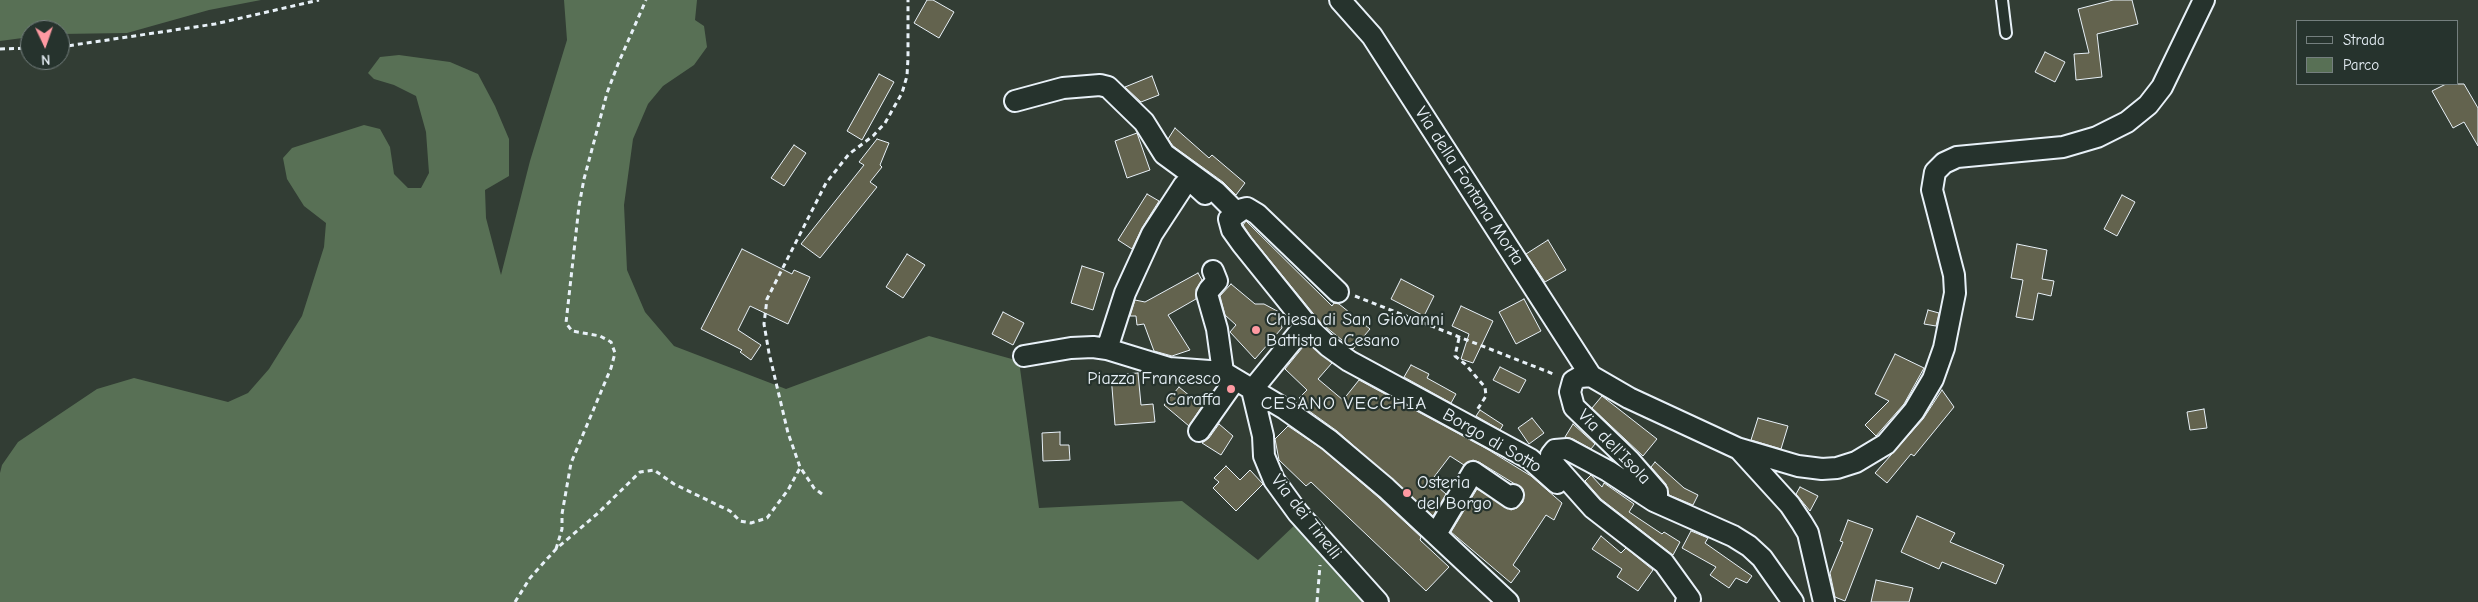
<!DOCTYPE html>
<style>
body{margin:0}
#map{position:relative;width:2478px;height:602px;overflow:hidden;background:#323d34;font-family:"Comic Neue",sans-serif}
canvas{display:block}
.legend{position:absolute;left:2296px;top:20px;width:162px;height:65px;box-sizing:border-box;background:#26332d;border:1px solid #747f7e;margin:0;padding:6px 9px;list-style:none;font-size:15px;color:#e8f1f8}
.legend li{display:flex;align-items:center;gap:10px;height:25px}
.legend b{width:25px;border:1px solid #747f7e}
.north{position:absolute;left:20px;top:20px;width:50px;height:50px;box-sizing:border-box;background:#26332d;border:1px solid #747f7e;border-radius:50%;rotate:177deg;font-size:14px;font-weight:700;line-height:20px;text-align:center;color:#e8f1f8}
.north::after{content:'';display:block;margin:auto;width:18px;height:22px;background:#ff9aa2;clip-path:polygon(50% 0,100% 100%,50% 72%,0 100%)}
</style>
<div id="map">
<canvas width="2478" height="602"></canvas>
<ul class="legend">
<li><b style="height:6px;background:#26332d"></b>Strada</li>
<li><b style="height:14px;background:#587055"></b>Parco</li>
</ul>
<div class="north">N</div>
</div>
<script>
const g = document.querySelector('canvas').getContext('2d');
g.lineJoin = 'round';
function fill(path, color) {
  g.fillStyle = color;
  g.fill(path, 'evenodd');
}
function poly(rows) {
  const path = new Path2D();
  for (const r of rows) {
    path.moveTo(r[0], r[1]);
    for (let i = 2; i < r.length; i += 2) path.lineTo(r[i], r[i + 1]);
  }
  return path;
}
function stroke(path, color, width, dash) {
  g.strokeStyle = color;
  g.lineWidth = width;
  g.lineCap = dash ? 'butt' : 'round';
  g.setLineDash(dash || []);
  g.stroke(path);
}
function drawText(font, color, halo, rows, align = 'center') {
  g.font = font + ' "Comic Neue",sans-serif';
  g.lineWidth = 4.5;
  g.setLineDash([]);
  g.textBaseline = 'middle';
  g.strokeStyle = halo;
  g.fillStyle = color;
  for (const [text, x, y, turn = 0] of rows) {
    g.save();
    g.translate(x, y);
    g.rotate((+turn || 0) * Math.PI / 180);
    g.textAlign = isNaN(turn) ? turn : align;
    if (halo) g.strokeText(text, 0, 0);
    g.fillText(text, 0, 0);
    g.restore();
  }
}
fill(poly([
 [0,0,261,0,209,10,127,33,60,34,60,30,30,30,30,37,0,41],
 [564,0,697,0,695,20,704,26,707,47,694,65,663,86,648,104,633,139,624,205,627,270,645,312,674,346,786,389,929,336,1019,361,1039,508,1182,501,1258,560,1298,522,1369,602,0,602,0,473,2,465,18,442,97,389,134,378,228,402,248,393,269,369,302,316,324,247,326,223,304,206,287,179,283,158,292,148,364,125,380,129,390,147,394,174,408,188,421,188,429,173,426,132,416,96,394,85,374,79,368,73,380,57,399,55,450,62,478,74,495,106,509,139,509,176,485,190,486,218,501,275,530,161,567,40]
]), '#587055');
const building = poly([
 [927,0,933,0,954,12,939,38,914,23,927,0],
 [2113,0,2132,0,2138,24,2097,34,2102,77,2076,80,2074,54,2089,53,2078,9,2113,0],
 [2045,52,2065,62,2055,82,2035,72,2045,52],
 [879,74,894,82,862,140,847,131,879,74],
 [1152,76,1159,95,1141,102,1125,87,1152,76],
 [2446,84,2464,84,2478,108,2478,146,2464,122,2453,128,2432,91,2446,84],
 [1175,128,1209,158,1212,155,1245,183,1236,195,1223,182,1173,146,1168,139,1175,128],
 [1137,133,1150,170,1127,178,1115,141,1137,133],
 [877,139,889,143,880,165,882,167,870,182,877,187,820,258,801,244,864,165,859,162,877,139],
 [794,145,806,153,784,186,771,178,794,145],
 [1147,194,1159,201,1142,228,1132,249,1118,240,1147,194],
 [2122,195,2135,202,2117,236,2104,229,2122,195],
 [1246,221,1332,306,1334,303,1339,304,1370,329,1353,349,1321,323,1251,237,1243,225,1246,221],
 [1548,240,1566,270,1545,282,1526,254,1548,240],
 [2017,244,2047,250,2042,279,2054,281,2051,296,2038,293,2033,320,2016,317,2023,280,2011,278,2017,244],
 [742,249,792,274,794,270,810,277,788,324,750,306,738,330,761,345,751,360,740,352,742,350,701,329,742,249],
 [907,254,925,265,903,298,886,287,907,254],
 [1082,266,1104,273,1093,310,1071,303,1082,266],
 [1198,273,1202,280,1196,289,1196,299,1168,315,1190,350,1172,356,1154,351,1144,324,1137,325,1136,316,1130,316,1135,300,1145,302,1198,273],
 [1401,279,1434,296,1424,316,1391,299,1401,279],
 [1231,284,1255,304,1264,304,1279,312,1282,328,1255,359,1230,332,1236,325,1225,315,1220,296,1231,284],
 [1524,299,1541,331,1516,344,1499,312,1524,299],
 [1461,306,1493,321,1473,363,1461,359,1469,334,1452,326,1461,306],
 [1928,310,1939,313,1936,326,1924,324,1928,310],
 [1003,312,1024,323,1013,345,992,334,1003,312],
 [1307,342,1332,363,1318,379,1343,400,1359,380,1487,449,1531,476,1562,503,1554,520,1546,515,1513,565,1520,571,1511,583,1451,532,1477,489,1511,510,1517,508,1523,502,1523,489,1479,462,1473,460,1464,465,1450,456,1431,481,1446,494,1433,516,1337,431,1305,408,1308,405,1299,398,1307,390,1285,369,1307,342],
 [1895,354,1924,368,1904,404,1876,436,1865,425,1889,401,1875,394,1895,354],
 [1411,365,1429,374,1427,378,1456,394,1451,403,1404,377,1411,365],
 [1500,367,1526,380,1519,393,1493,380,1500,367],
 [1138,373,1141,405,1153,404,1155,422,1115,425,1111,375,1138,373],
 [1179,387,1202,406,1189,426,1164,405,1179,387],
 [1942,390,1954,407,1914,456,1911,454,1887,483,1875,473,1923,419,1942,390],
 [1602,396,1657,439,1643,456,1592,408,1602,396],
 [2204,409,2207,428,2190,430,2187,412,2204,409],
 [1480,410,1503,425,1500,430,1476,416,1480,410],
 [1532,418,1544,433,1529,444,1518,428,1532,418],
 [1758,418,1788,426,1781,449,1751,440,1758,418],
 [1219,424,1233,436,1221,455,1202,443,1209,438,1219,424],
 [1573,424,1595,444,1591,449,1573,439,1565,437,1573,424],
 [1288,426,1322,449,1378,497,1421,537,1420,540,1449,567,1426,591,1311,482,1306,486,1279,460,1275,439,1288,426],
 [1060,432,1060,445,1069,445,1070,460,1043,461,1042,433,1060,432],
 [1655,462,1684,488,1698,495,1693,505,1669,495,1666,484,1651,467,1655,462],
 [1226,466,1240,480,1250,470,1263,484,1236,511,1213,488,1219,482,1214,478,1226,466],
 [1591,475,1602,487,1604,483,1634,504,1629,512,1662,534,1664,532,1680,542,1673,555,1601,499,1585,481,1591,475],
 [1800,487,1818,496,1810,511,1796,494,1800,487],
 [1917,516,1955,533,1950,542,2004,565,1996,584,1942,562,1939,569,1901,552,1917,516],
 [1848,520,1873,529,1845,601,1835,597,1830,573,1843,542,1840,541,1848,520],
 [1691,531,1708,538,1705,543,1752,576,1747,583,1736,578,1729,588,1710,575,1716,567,1682,548,1691,531],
 [1601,536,1621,553,1626,548,1653,570,1638,591,1617,577,1622,569,1592,549,1601,536],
 [1876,580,1913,588,1909,602,1871,602,1876,580]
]);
fill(building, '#63634e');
stroke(building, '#e8f1f8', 1);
const lane = poly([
 [2002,0,2006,33]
]);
const street = poly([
 [1340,0,1372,36,1591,376,1629,398,1737,448,1798,466,1822,469,1837,468,1856,462,1886,444,1914,411,1933,379,1944,348,1955,293,1954,275,1932,190,1935,172,1944,163,1957,157,2063,147,2097,137,2127,122,2148,105,2162,87,2204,0],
 [1015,101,1063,88,1100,85,1108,87,1144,122,1164,154,1216,192,1237,213],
 [1229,219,1232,230,1242,244,1312,331,1328,346,1349,361,1530,459,1557,483],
 [1229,219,1243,209,1247,208,1257,214,1338,292],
 [1213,271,1217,281,1209,290,1207,294,1217,329,1223,372],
 [1107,349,1125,293,1152,234,1184,185,1192,182,1205,194],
 [1024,356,1071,348,1093,347,1107,349,1169,368,1223,372,1285,409,1329,440,1386,488,1508,602],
 [1591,376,1580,377,1573,381,1570,392,1574,407,1630,461,1657,492,1657,497,1654,501,1608,471,1567,449,1555,450,1551,455,1552,462,1593,508,1664,563,1690,599,1686,602],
 [1252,390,1263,436,1264,456,1274,480,1298,513,1378,602],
 [1252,390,1306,324],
 [1199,431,1235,380],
 [1739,449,1790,505,1802,523,1808,533,1824,602],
 [1654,501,1733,536,1749,546,1762,558,1793,602],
 [1436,534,1473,472,1511,498,1513,495]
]);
stroke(lane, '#e8f1f8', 14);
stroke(street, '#e8f1f8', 24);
stroke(poly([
 [60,47,215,24,319,0],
 [0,49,30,48],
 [1355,296,1556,375],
 [1459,338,1455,356,1465,364,1485,387,1486,396,1477,410],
 [822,494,814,488,800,467,788,433,769,353,764,324,767,299,826,183,849,154,873,136,885,123,902,93,907,76,908,58,908,0],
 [556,549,562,529,562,514,571,463,611,368,615,353,611,342,600,336,572,331,566,323,579,206,584,179,607,93,618,64,646,0],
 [515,602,530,578,556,549,597,514,640,472,654,470,674,484,730,511,740,521,751,523,767,518,788,490,800,468],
 [1317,602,1320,565]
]), '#e8f1f8', 3, [5, 4]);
stroke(lane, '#26332d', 10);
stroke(street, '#26332d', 20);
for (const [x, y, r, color] of [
 [1256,330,5,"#ff9aa2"],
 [1231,389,5,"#ff9aa2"],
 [1407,493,5,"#ff9aa2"]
]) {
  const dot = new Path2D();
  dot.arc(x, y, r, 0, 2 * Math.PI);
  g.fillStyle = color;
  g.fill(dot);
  stroke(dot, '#26332d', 2);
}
drawText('18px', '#e8f1f8', '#26332d', [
 ["Via della Fontana Morta",1469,186,57],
 ["Borgo di Sotto",1492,441,30],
 ["Via dell'Isola",1614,447,46],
 ["Via dei Tinelli",1306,517,52]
]);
drawText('18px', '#e8f1f8', '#26332d', [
 ["Chiesa di San Giovanni",1266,320],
 ["Battista a Cesano",1266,341],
 ["Piazza Francesco",1221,379,"right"],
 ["Caraffa",1221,400,"right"],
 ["Osteria",1417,483],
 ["del Borgo",1417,504]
], 'left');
g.letterSpacing = '1px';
drawText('19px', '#e8f1f8', '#26332d', [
 ["CESANO VECCHIA",1344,404]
]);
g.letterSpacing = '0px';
</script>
